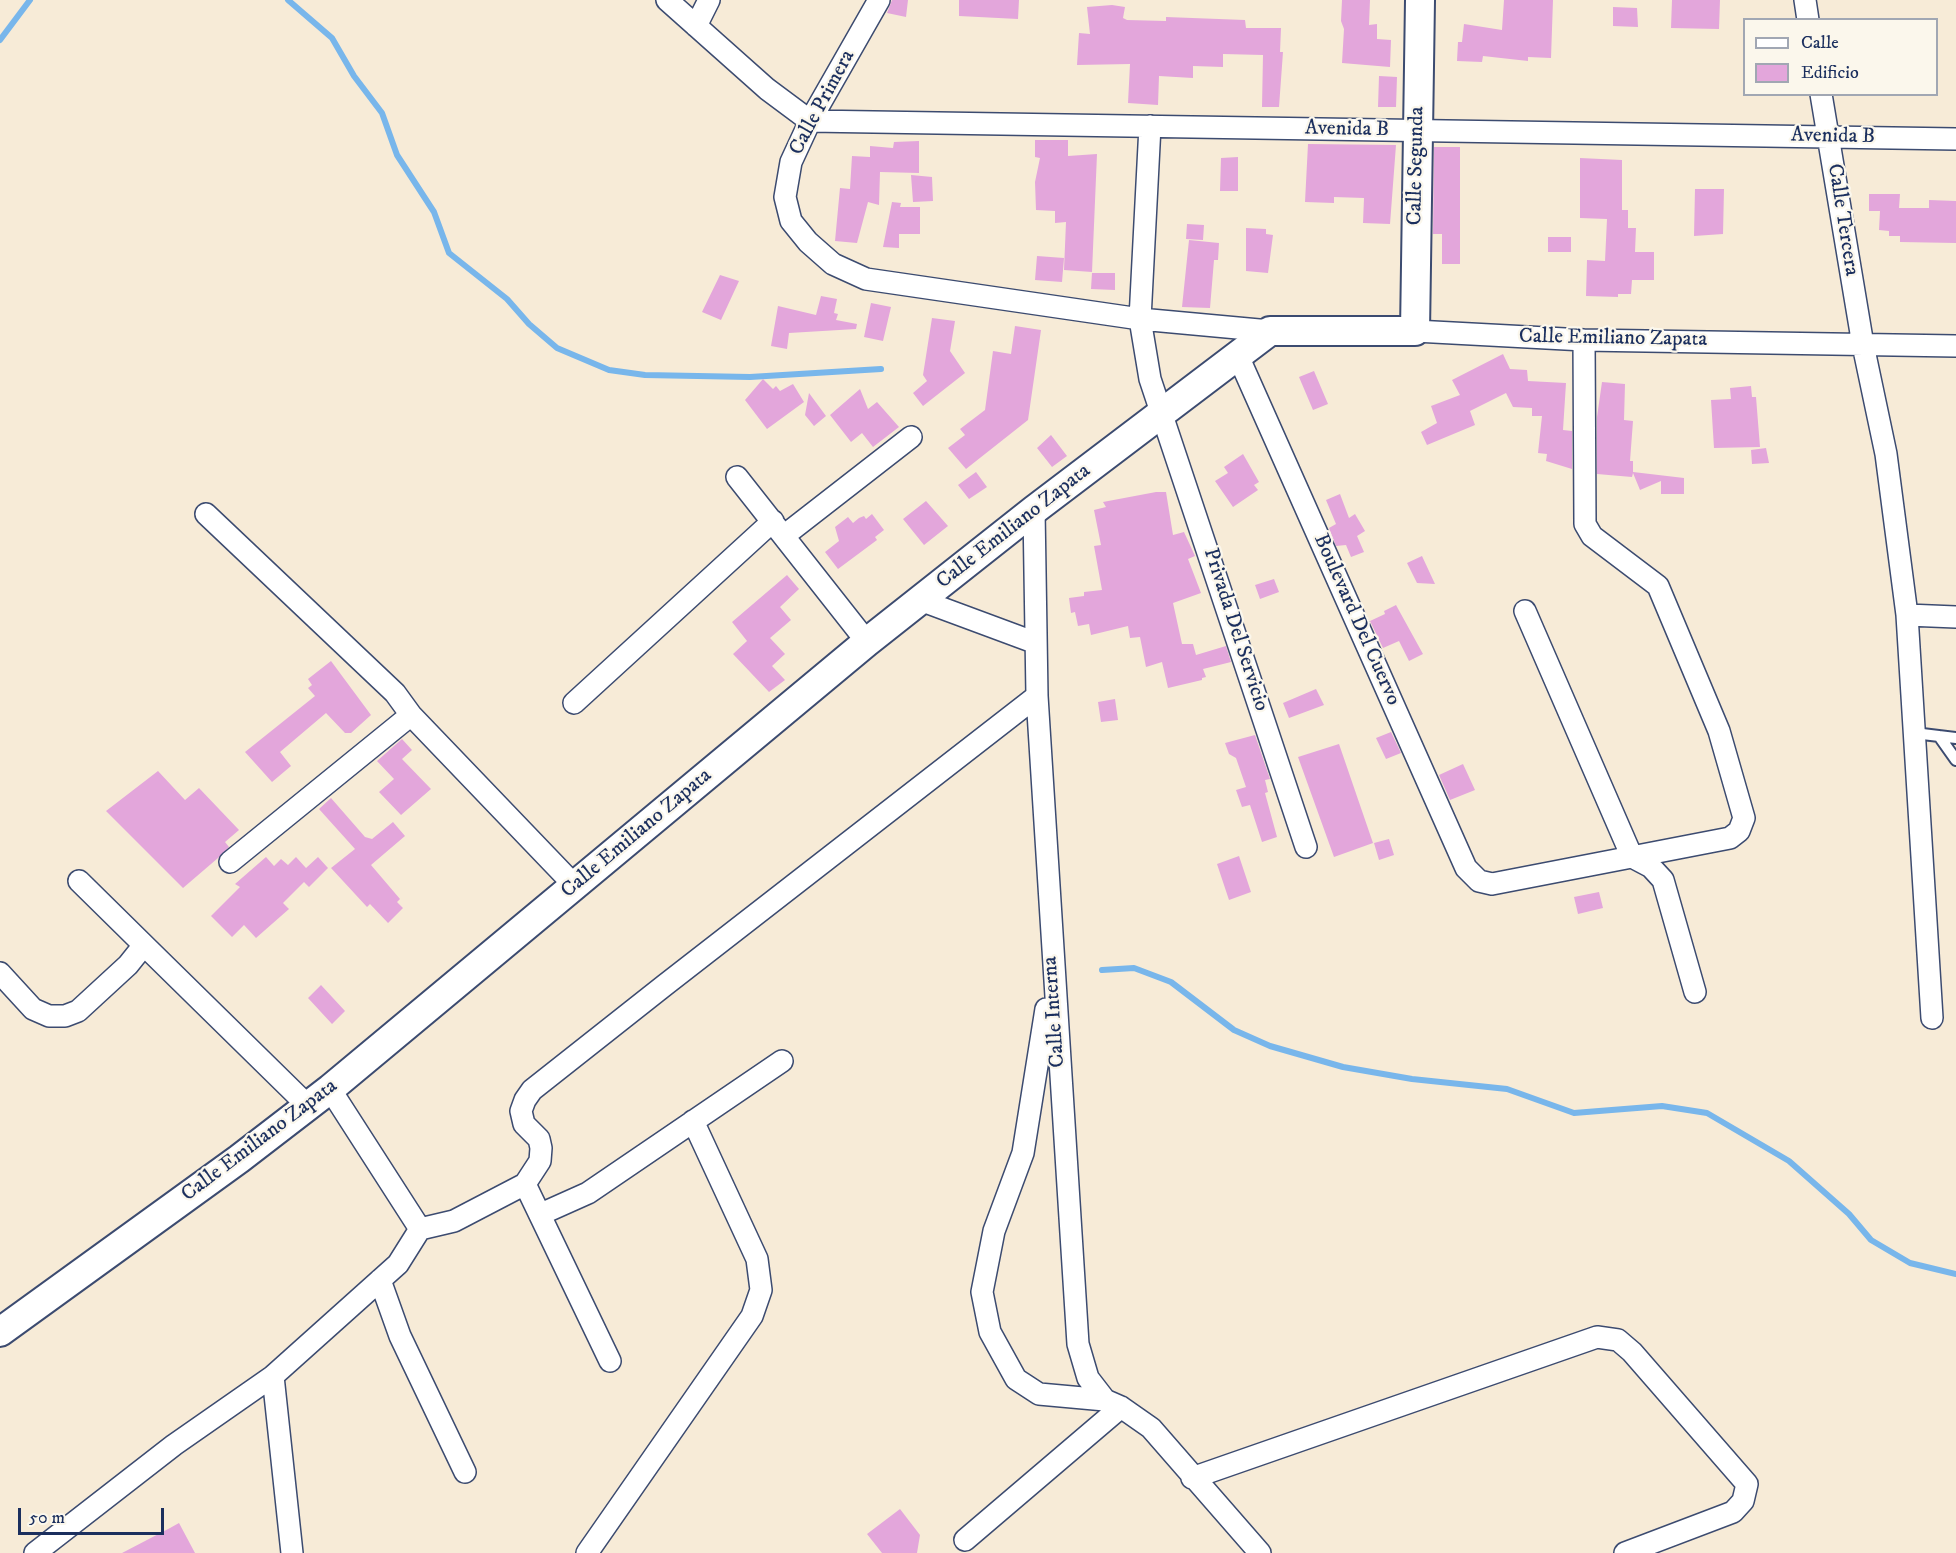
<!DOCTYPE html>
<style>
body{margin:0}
#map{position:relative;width:1956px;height:1553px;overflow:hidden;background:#f7ebd7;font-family:"IM FELL DW Pica",serif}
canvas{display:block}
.legend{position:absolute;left:1743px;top:18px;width:195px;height:78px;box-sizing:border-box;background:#fbf7ec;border:2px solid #a1a7b3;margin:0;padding:8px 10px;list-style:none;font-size:18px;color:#1b2f5e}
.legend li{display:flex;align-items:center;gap:12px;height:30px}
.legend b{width:30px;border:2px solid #a1a7b3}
.scale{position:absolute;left:18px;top:1508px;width:146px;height:27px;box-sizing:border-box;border:3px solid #1b2f5e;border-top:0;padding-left:8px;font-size:18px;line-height:21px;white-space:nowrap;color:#1b2f5e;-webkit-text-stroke:4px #fbf7ec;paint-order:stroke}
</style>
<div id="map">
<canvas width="1956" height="1553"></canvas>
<ul class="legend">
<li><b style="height:8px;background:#fff"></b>Calle</li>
<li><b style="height:16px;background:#e3a6db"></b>Edificio</li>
</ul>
<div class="scale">50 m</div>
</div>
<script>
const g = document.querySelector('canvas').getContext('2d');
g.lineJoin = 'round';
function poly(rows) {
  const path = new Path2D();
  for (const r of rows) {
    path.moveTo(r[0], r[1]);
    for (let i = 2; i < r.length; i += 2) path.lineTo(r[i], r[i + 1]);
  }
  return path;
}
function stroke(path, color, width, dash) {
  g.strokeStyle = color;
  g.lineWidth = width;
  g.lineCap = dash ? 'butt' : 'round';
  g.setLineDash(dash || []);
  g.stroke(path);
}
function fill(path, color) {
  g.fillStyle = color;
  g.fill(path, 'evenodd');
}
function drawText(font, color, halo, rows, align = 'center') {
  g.font = font + ' "IM FELL DW Pica",serif';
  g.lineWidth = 4.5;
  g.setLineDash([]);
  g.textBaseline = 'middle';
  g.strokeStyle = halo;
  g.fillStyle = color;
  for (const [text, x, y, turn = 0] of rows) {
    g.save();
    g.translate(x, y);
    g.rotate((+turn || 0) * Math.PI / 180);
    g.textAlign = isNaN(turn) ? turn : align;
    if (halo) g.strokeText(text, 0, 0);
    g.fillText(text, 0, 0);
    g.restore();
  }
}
stroke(poly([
 [288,0,332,38,354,76,382,113,397,155,434,212,449,253,507,299,529,324,557,348,609,370,645,375,750,377,881,369],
 [0,40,30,0],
 [1102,970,1134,968,1171,982,1234,1030,1270,1046,1343,1067,1412,1079,1507,1089,1574,1113,1662,1106,1707,1113,1789,1161,1849,1214,1871,1240,1910,1263,1956,1274]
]), '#78b6eb', 6);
fill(poly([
 [892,0,908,0,906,17,887,13],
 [959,0,1019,0,1018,19,959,16],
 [1342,0,1370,0,1369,25,1377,24,1377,39,1391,40,1390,67,1342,63,1344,29,1341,21],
 [1504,0,1553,0,1551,58,1528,57,1528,61,1483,56,1482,62,1457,61,1458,42,1462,42,1464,24,1502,30],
 [1672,0,1720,0,1719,29,1671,28],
 [1112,5,1125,7,1123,18,1127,20,1166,21,1166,17,1245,20,1246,28,1281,28,1280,52,1283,52,1279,107,1262,107,1263,55,1223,54,1223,67,1193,66,1193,78,1159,76,1158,105,1128,103,1130,64,1077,65,1079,33,1090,34,1087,7],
 [1613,7,1637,8,1638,27,1613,26],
 [1379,76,1397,77,1396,107,1378,107],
 [1035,140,1068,140,1068,156,1097,154,1092,272,1064,270,1066,222,1055,223,1055,211,1036,210,1035,182,1040,158,1035,157],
 [919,141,919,173,880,172,879,205,868,202,857,243,835,241,840,188,850,189,852,156,870,157,870,146,893,148,894,142],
 [1308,144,1396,145,1390,224,1363,223,1364,198,1334,197,1334,203,1305,202],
 [1434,147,1460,147,1460,264,1442,264,1442,234,1433,234],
 [1238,157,1238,191,1220,191,1221,158],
 [1580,158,1622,160,1622,210,1628,210,1628,228,1636,228,1635,252,1654,252,1654,280,1632,280,1631,294,1618,294,1618,297,1586,296,1587,260,1605,261,1607,219,1580,218],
 [911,175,932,177,933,201,913,202],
 [1695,189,1724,189,1723,234,1694,236],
 [1869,194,1900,194,1899,208,1929,208,1929,200,1956,201,1956,243,1900,242,1900,236,1889,236,1889,231,1879,230,1880,211,1869,211],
 [892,202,901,203,900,207,920,207,920,234,899,234,899,248,883,247],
 [1187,224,1204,225,1203,240,1186,239],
 [1246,228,1266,229,1266,234,1273,235,1268,273,1246,271],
 [1548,237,1571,237,1571,252,1548,252],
 [1189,240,1219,243,1218,260,1214,260,1210,308,1182,307],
 [1037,256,1064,258,1062,282,1035,280],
 [1092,273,1115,273,1115,290,1091,289],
 [720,275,739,281,721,320,702,312],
 [821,296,837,299,834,313,838,314,836,320,857,324,856,329,789,333,787,349,771,346,778,306,816,315],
 [871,303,891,307,883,341,864,337],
 [932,318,955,321,950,351,965,373,923,406,913,393,927,381,923,375],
 [1015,326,1041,330,1028,420,966,469,948,448,965,435,960,429,985,410,993,351,1011,354],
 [1503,354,1510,369,1527,370,1528,381,1566,383,1563,430,1572,431,1572,469,1546,461,1547,454,1538,453,1542,416,1532,416,1532,408,1513,407,1506,393,1470,411,1475,425,1427,445,1421,432,1437,423,1431,406,1460,395,1452,380],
 [1314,371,1328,404,1313,410,1299,377],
 [763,379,773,389,776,386,780,391,793,384,804,402,767,429,745,400],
 [1602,382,1625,384,1624,420,1633,421,1630,461,1633,461,1633,472,1684,478,1684,494,1661,494,1661,481,1640,490,1633,473,1632,477,1597,474,1597,417],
 [1751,386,1752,397,1756,397,1760,447,1714,448,1711,400,1731,399,1730,388],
 [860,389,868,409,877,402,899,427,873,447,862,433,851,442,830,415],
 [809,393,826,416,814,426,805,415],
 [1051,435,1067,456,1052,467,1037,448],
 [1766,448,1769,463,1752,464,1751,450],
 [1243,454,1259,482,1254,485,1258,490,1233,507,1215,481,1228,473,1224,467],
 [976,472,987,487,969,499,958,485],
 [1156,492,1166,492,1173,535,1184,532,1195,556,1188,559,1201,593,1173,603,1182,644,1193,644,1196,655,1226,646,1231,662,1203,669,1206,677,1202,678,1202,680,1168,688,1162,662,1146,667,1140,637,1130,638,1128,626,1091,635,1089,624,1078,626,1075,612,1071,613,1069,598,1084,596,1084,592,1102,590,1094,546,1101,545,1094,510,1106,507,1103,502],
 [1340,494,1349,518,1355,514,1365,531,1357,536,1364,552,1351,557,1346,545,1336,546,1329,528,1336,524,1326,500],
 [926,501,948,526,924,545,903,519],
 [872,514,884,530,875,537,877,540,838,569,825,552,839,541,835,527,848,517,853,523,859,518,864,516,866,519],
 [1422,556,1435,584,1417,583,1407,563],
 [787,575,799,589,780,607,791,620,770,638,785,654,772,666,785,680,769,692,733,654,747,641,732,622],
 [1274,579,1279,592,1260,599,1255,585],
 [1396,605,1423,654,1409,661,1399,641,1383,648,1370,621,1385,614,1384,611],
 [331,661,371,715,351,733,345,733,326,713,280,752,291,766,272,782,245,752,315,696,308,688,312,685,308,679],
 [1316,689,1324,705,1289,718,1283,703],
 [1115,699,1118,720,1101,722,1098,702],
 [1391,732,1401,753,1386,759,1376,738],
 [1255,735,1270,779,1265,780,1268,792,1265,793,1277,837,1262,842,1250,805,1242,807,1236,790,1246,787,1236,758,1229,754,1225,743],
 [402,739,412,750,402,759,431,789,401,815,379,792,394,779,377,761],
 [1339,744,1373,843,1334,857,1298,757],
 [1463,764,1475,790,1450,800,1439,775],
 [158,771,185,800,199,788,239,830,225,842,229,847,218,858,183,888,106,811],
 [331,798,365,837,372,839,393,822,405,836,371,865,400,899,397,902,403,908,388,923,370,904,367,907,331,868,355,849,319,809],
 [1389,839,1394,855,1379,860,1374,843],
 [1239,856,1251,892,1229,900,1217,864],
 [266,857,274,866,281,859,288,865,296,857,306,868,318,857,328,868,309,887,304,882,283,903,289,909,256,938,244,925,232,937,211,916,240,887,235,884],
 [1599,892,1603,908,1578,914,1574,897],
 [321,985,345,1011,332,1024,308,998],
 [900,1509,920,1535,917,1553,882,1553,867,1534],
 [179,1523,195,1553,122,1553,170,1528]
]), '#e3a6db');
const service = poly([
 [1914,733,1956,738],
 [1939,736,1956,760]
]);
const minor = poly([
 [667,0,767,89,810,121,1956,139],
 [879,0,810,121,791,162,785,197,791,221,808,242,833,264,866,279,1140,319,1270,331],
 [1805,0,1808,20],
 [696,26,709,0],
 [1821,94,1863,345,1886,454,1907,615,1932,1018],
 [1150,126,1140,319,1150,379,1306,847],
 [1415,331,1584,340,1956,346],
 [1238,356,1466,868,1479,881,1492,884,1730,838,1739,831,1744,818,1719,731,1658,586,1592,536,1585,524,1584,340],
 [737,477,867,642],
 [1034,510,1037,696,1078,1344,1088,1378,1105,1400,1121,1407,1151,1428,1260,1553],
 [206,514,395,693,411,715,575,886],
 [785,535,911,437],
 [920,600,1036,643],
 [1525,611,1632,857,1651,867,1663,880,1695,992],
 [1907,615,1956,617],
 [574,703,773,521],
 [230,862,411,715],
 [79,881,144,945],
 [0,973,33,1009,49,1016,65,1016,78,1011,128,965,144,945,307,1105],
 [1046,1009,1023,1153,994,1231,982,1292,990,1332,1016,1379,1039,1394,1105,1400],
 [330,1089,420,1229],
 [541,1214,588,1193,782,1061],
 [380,1280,400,1336,465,1472],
 [610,1361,525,1184,540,1161,541,1148,539,1139,524,1124,521,1111,525,1100,532,1090,665,985,1037,696],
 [273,1376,292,1553],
 [1192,1478,1597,1337,1618,1340,1632,1352,1747,1484,1743,1501,1733,1512,1625,1553],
 [965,1540,1121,1407],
 [35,1553,174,1445,273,1376,398,1264,420,1229,454,1221,525,1184],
 [587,1553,752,1316,761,1290,757,1259,693,1121]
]);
const secondary = poly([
 [0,1332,239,1159,330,1089,867,642,1034,510,1270,331,1415,331,1420,0]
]);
stroke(service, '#3c4b70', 14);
stroke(minor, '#3c4b70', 24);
stroke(secondary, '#3c4b70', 32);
stroke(service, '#fff', 10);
stroke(minor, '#fff', 21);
stroke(secondary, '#fff', 28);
drawText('21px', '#1b2f5e', '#fbf7ec', [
 ["Calle Primera",823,103,-62],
 ["Avenida B",1347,130,1],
 ["Avenida B",1833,137,1],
 ["Calle Segunda",1417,166,-89],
 ["Calle Tercera",1842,220,81],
 ["Calle Emiliano Zapata",1613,339,1],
 ["Calle Emiliano Zapata",1014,527,-38],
 ["Boulevard Del Cuervo",1356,620,66],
 ["Privada Del Servicio",1235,630,72],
 ["Calle Emiliano Zapata",637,834,-40],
 ["Calle Interna",1055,1012,-94],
 ["Calle Emiliano Zapata",260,1141,-37]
]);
</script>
